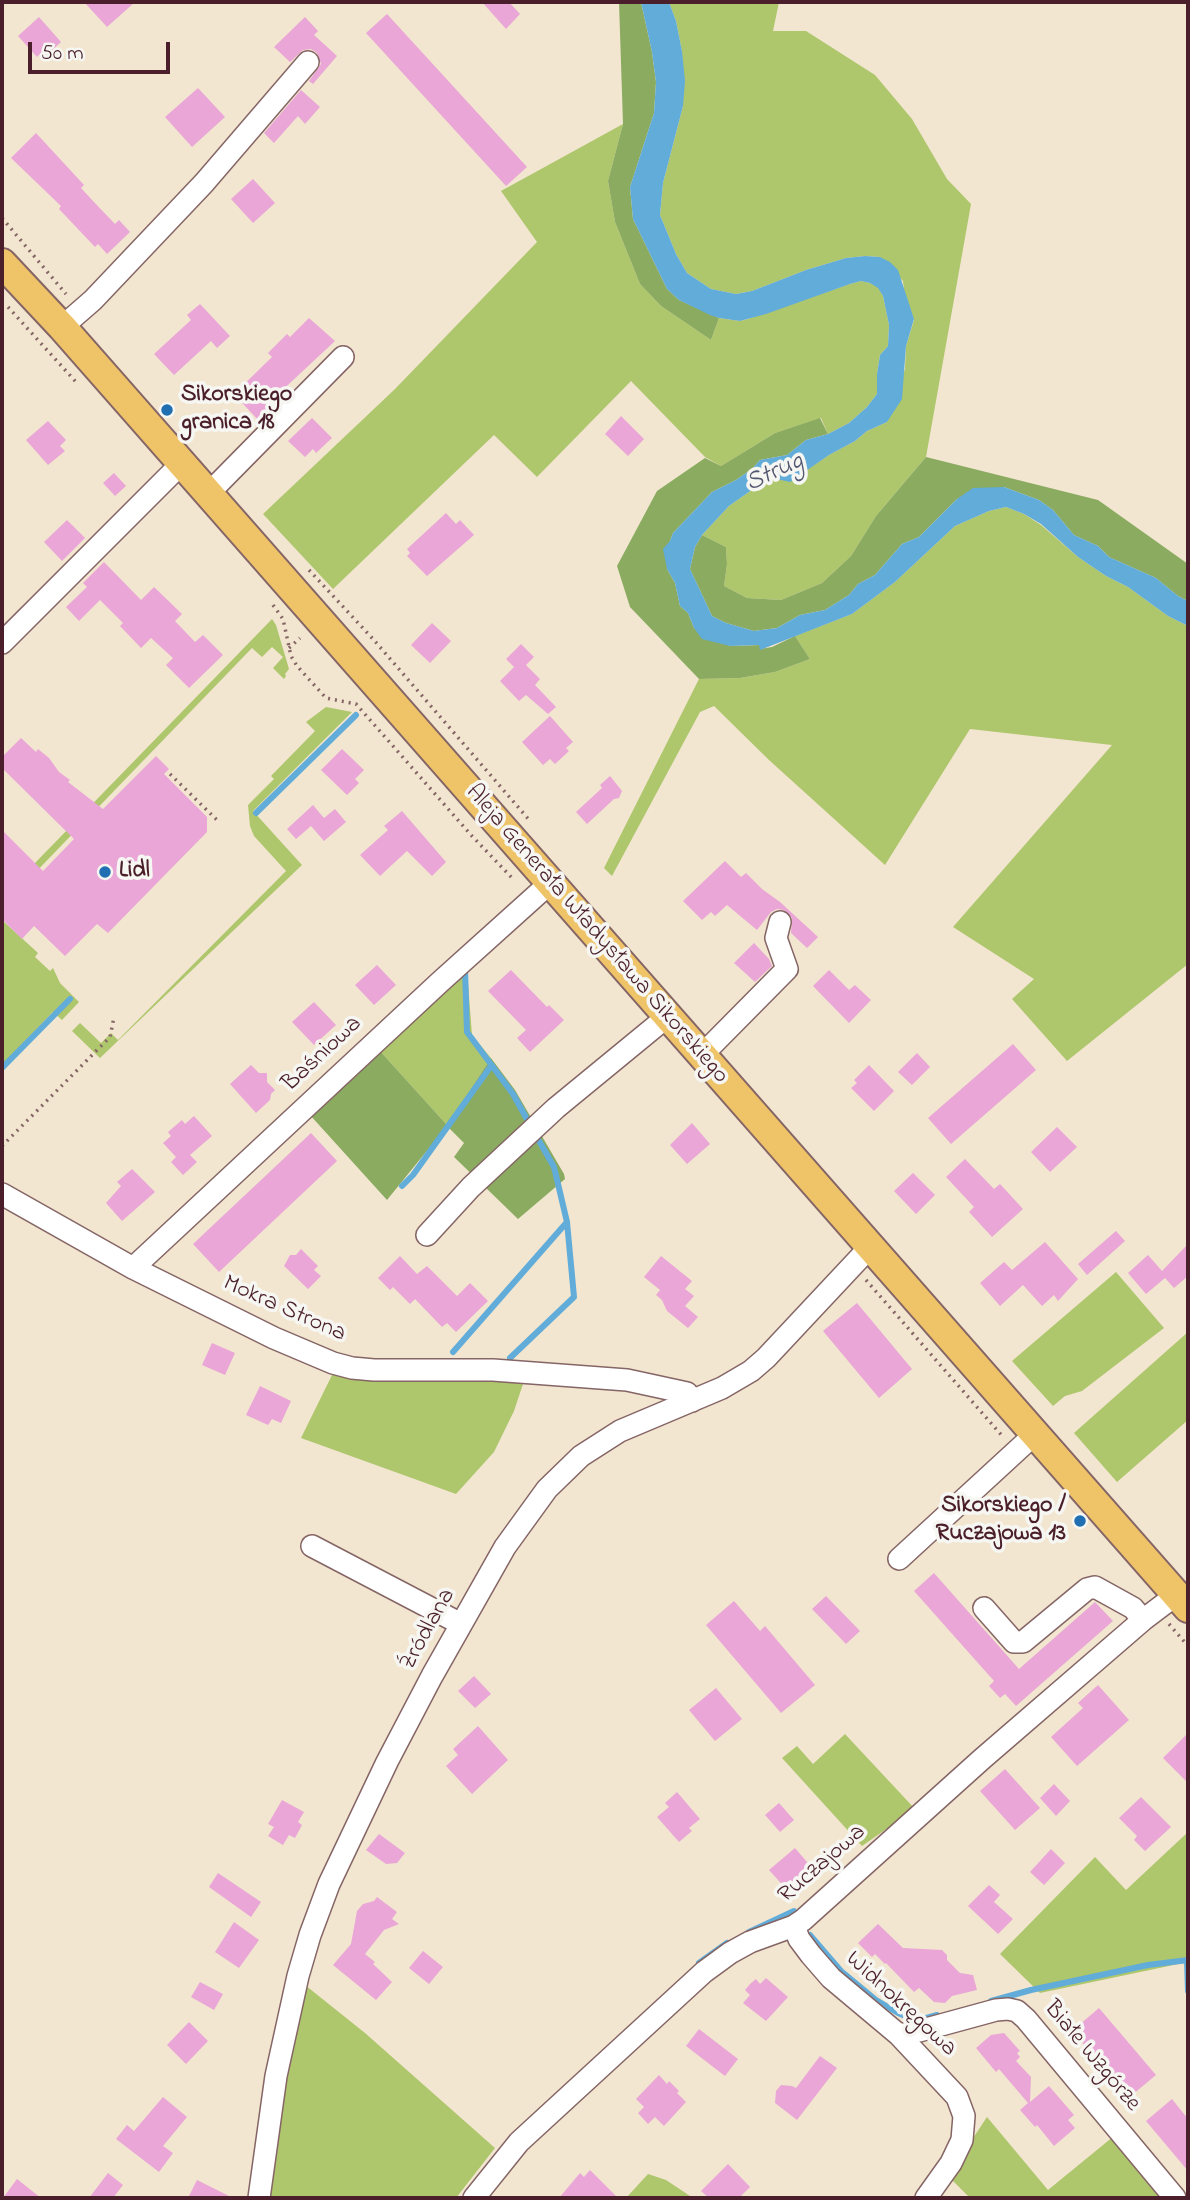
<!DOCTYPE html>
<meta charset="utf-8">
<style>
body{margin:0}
#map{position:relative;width:1190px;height:2200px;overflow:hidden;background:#f2e6d0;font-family:"Indie Flower",sans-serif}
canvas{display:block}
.frame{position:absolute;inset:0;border:4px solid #4a1f2b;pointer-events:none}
.scale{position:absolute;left:28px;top:42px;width:142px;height:32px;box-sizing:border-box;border:4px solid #4a1f2b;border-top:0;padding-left:9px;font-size:21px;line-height:24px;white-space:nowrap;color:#4a1f2b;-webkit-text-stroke:5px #f6f6f2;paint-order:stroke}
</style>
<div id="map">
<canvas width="1190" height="2200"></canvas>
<div class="frame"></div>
<div class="scale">50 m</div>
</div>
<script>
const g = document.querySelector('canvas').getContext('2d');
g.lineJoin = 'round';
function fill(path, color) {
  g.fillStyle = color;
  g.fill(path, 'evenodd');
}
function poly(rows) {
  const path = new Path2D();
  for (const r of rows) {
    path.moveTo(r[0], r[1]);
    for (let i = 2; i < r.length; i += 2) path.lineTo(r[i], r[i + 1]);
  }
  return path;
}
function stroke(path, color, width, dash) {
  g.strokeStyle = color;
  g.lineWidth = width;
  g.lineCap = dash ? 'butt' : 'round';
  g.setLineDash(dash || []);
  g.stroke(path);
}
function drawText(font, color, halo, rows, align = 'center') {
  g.font = font + ' "Indie Flower",sans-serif';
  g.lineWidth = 7;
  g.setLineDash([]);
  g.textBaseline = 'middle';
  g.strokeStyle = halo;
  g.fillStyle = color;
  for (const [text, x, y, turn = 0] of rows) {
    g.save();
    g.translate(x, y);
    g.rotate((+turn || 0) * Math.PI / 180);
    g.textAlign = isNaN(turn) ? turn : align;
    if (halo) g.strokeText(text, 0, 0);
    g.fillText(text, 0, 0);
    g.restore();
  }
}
fill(poly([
 [669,2,779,2,773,31,806,31,875,75,912,119,947,179,971,204,926,457,876,516,851,556,822,583,781,600,747,598,724,586,727,564,726,547,702,535,729,506,753,489,772,478,790,481,829,455,855,441,867,431,887,422,905,369,906,346,914,320,904,291,903,281,880,257,865,256,846,258,806,270,752,291,736,294,711,289,687,273,676,254,660,215,663,183,683,106,682,51,676,21],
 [623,124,608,181,615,222,640,284,661,306,711,340,719,318,740,321,748,319,850,284,861,281,870,283,878,287,883,296,889,325,888,346,880,355,877,374,877,394,867,407,849,423,828,434,821,418,775,433,721,466,705,457,631,381,537,477,494,435,333,589,263,514,395,389,537,242,501,191],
 [1006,507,1024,514,1041,525,1078,557,1106,576,1128,587,1168,616,1188,626,1188,964,1067,1061,1012,999,1034,979,953,927,1112,745,970,729,885,865,769,760,714,706,700,712,612,876,604,868,699,679,740,678,775,672,810,659,795,636,852,614,895,582,955,526,989,511],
 [272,619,276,625,289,669,285,674,286,676,284,679,273,668,283,657,272,647,262,657,252,648,2,907,2,897],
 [326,707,352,712,253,811,302,865,100,1058,72,1031,80,1023,101,1043,111,1033,118,1040,286,871,254,836,250,826,248,805,274,779,271,776,315,731,306,722],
 [2,920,38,953,35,957,50,971,53,968,60,983,79,1002,62,1020,53,1012,2,1065],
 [467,970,472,1035,491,1058,447,1125,380,1051],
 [1116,1272,1164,1328,1082,1391,1065,1396,1053,1406,1012,1361],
 [1188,1332,1188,1420,1117,1482,1074,1433],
 [334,1371,525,1378,514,1411,494,1452,456,1494,301,1438],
 [845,1734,915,1809,862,1846,782,1758,797,1746,813,1764],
 [1188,1832,1188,1962,1040,1993,1000,1954,1095,1857,1126,1890],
 [305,1985,365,2033,495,2148,456,2198,268,2198,280,2085],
 [987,2117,1048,2190,1114,2136,1165,2198,970,2198,948,2176],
 [648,2174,666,2180,693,2198,626,2198]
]), '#aec66c');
fill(poly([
 [619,2,641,2,652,52,656,82,654,113,630,187,633,219,667,289,679,300,719,318,711,340,661,306,640,284,615,222,608,181,623,124],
 [820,418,828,434,806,440,787,455,760,460,752,469,736,480,712,492,673,533,670,541,667,569,675,583,680,606,688,613,694,628,730,646,760,645,760,649,772,647,795,636,810,659,775,672,740,678,699,679,630,607,617,566,657,491,705,458,721,466,775,433],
 [926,457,1098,500,1188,564,1188,601,1178,596,1156,578,1109,557,1098,546,1074,535,1053,510,1039,500,1004,487,957,499,919,537,902,544,875,575,858,584,849,595,825,610,800,615,777,628,754,631,726,623,712,616,690,569,695,547,702,535,726,547,727,564,724,586,747,598,781,600,822,583,851,556,876,516],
 [380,1051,447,1125,491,1058,515,1090,564,1174,565,1179,518,1219,454,1157,464,1143,447,1126,387,1200,310,1115]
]), '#8aab60');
fill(poly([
 [641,2,669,2,676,21,682,51,685,81,683,106,663,183,660,215,676,254,687,273,711,289,736,294,752,291,806,270,846,258,865,256,880,257,890,262,898,270,914,319,906,346,902,399,887,422,867,431,855,441,829,455,790,482,772,478,753,489,729,506,702,535,695,547,690,569,712,616,726,623,754,631,777,628,800,615,825,610,849,595,858,584,875,575,902,544,919,537,957,499,973,488,1004,487,1039,500,1053,510,1074,535,1098,546,1109,557,1156,578,1178,596,1188,601,1188,626,1168,616,1128,587,1106,576,1078,557,1041,524,1024,514,1006,507,989,511,955,526,895,582,852,614,760,650,759,645,730,646,702,639,694,628,688,613,680,606,675,583,667,569,663,549,670,541,673,533,712,492,736,480,752,469,760,460,787,455,806,440,828,434,849,423,867,407,877,394,877,374,880,355,888,346,889,325,883,296,878,288,870,283,861,281,850,284,766,314,740,321,719,318,710,315,679,300,667,289,633,219,630,187,654,113,656,82,652,52]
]), '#61acd9');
stroke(poly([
 [256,813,356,715],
 [467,968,465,969,467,1032,513,1094,528,1121],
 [2,1068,70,999],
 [402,1186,413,1175,491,1066],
 [453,1352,567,1222],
 [510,1358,574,1297,567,1222,554,1167,538,1139],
 [749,1932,794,1911],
 [810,1935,841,1971,876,2000,898,2013,910,2018,923,2019,937,2015],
 [1187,1961,1188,1991],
 [699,1963,727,1943],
 [991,2001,1031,1990,1148,1965,1188,1960]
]), '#61acd9', 6);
fill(poly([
 [84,2,135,2,107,27],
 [482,2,509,2,520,14,506,29],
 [387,14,527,167,506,186,366,33],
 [39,17,61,42,49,53,45,49,37,57,18,36],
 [305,17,318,31,314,35,337,56,313,84,309,81,321,64,317,53,311,49,303,50,290,62,274,47],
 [198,88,225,117,192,147,165,117],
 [301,90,320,107,305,124,298,116,274,143,264,133],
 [36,133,84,185,81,188,93,201,115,224,119,220,130,232,107,254,98,244,95,247,59,209,61,206,11,158],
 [253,179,275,203,253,223,231,199],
 [200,304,230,336,217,348,211,341,174,375,154,354,191,320,187,315],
 [309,318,335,341,275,397,278,400,258,420,234,394,272,357,268,353,287,334,290,337],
 [621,416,644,439,628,456,605,434],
 [312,418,332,438,316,453,313,449,305,457,288,441],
 [48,421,66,440,60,446,65,451,48,465,26,440],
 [114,473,126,486,115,496,103,483],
 [446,513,456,524,460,520,474,535,427,576,407,556,410,553,407,549],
 [67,520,85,538,62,561,44,542],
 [104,562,141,600,154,587,182,614,175,621,195,642,203,635,223,655,189,688,166,665,173,658,151,638,141,648,120,626,123,623,100,600,79,621,66,607,87,587,83,583],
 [432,623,451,641,430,663,411,645],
 [521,644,534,657,526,665,540,679,535,685,556,707,548,714,526,695,519,701,500,681,514,667,506,659],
 [550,716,573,742,566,748,569,751,555,764,550,759,543,765,522,742],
 [21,738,36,752,38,749,49,758,59,772,70,780,68,782,103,809,156,756,169,769,164,774,207,817,207,832,108,933,97,924,65,956,34,926,22,939,2,919,2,830,43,871,74,839,2,768,2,757],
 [342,749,364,770,355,779,359,783,347,795,321,770],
 [610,776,622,791,619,798,614,799,587,824,576,812,602,788,600,785],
 [313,805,324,818,335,809,346,822,324,841,311,826,296,839,287,829],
 [402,811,446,862,432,876,407,851,380,876,360,855,388,830,384,826],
 [725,861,741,877,746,873,762,889,780,902,818,937,807,948,791,933,792,918,784,910,777,909,771,912,757,930,727,905,715,916,711,912,702,920,683,901],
 [754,943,769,959,772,966,755,982,734,963],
 [377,965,396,985,374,1005,355,985],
 [511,970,547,1007,549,1005,564,1020,530,1052,517,1038,526,1030,488,991],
 [829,970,849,990,855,985,871,1000,849,1023,813,986],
 [314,1002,336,1025,314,1045,292,1022],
 [1013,1044,1036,1070,951,1144,928,1118],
 [917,1053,930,1067,912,1085,898,1072],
 [251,1065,259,1073,267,1073,267,1082,275,1090,271,1094,270,1100,256,1113,230,1084],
 [869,1065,894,1091,874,1111,851,1088,857,1083,854,1080],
 [194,1116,212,1136,190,1155,197,1162,183,1175,171,1162,176,1157,163,1143,171,1136,168,1132,182,1120,185,1124],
 [692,1123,710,1144,687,1164,670,1145],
 [1057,1127,1077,1147,1050,1172,1031,1152],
 [311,1133,337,1161,219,1272,193,1244],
 [965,1159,994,1189,1000,1184,1023,1209,992,1237,969,1212,974,1207,946,1177],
 [132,1169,155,1192,122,1221,106,1203,121,1186,117,1182],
 [913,1173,935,1195,916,1214,894,1191],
 [1116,1231,1125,1241,1087,1275,1078,1264],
 [1045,1242,1078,1279,1058,1301,1054,1295,1042,1306,1023,1285,1000,1306,980,1283,1004,1262,1012,1270],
 [1188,1244,1188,1276,1174,1288,1165,1278,1146,1294,1128,1273,1148,1255,1162,1271],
 [301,1249,318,1266,314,1270,321,1276,308,1289,284,1266,290,1255,296,1255],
 [400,1256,417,1274,427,1266,457,1296,470,1283,488,1301,456,1332,447,1323,442,1327,415,1299,410,1304,393,1287,390,1290,378,1278],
 [661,1256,692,1281,685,1289,694,1296,685,1306,698,1317,688,1328,667,1311,662,1300,656,1295,660,1290,644,1277],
 [857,1303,912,1369,879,1398,823,1331],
 [212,1343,235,1353,225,1375,202,1365],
 [260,1386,291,1401,281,1423,272,1419,268,1425,246,1415],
 [934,1573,1019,1669,1095,1602,1113,1621,1016,1706,1005,1694,1000,1698,989,1686,994,1681,914,1591],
 [826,1596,860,1631,846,1644,812,1609],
 [734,1601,760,1631,765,1626,815,1685,781,1713,706,1625],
 [474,1676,491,1694,475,1708,458,1691],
 [1098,1685,1129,1720,1077,1766,1051,1737,1083,1708,1078,1703],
 [716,1688,742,1719,715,1741,689,1710],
 [478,1726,508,1760,472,1794,446,1766,458,1755,453,1749],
 [1188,1733,1188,1783,1163,1758],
 [1005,1769,1040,1808,1015,1830,980,1791],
 [1054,1784,1070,1801,1056,1816,1040,1798],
 [677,1792,700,1819,689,1828,692,1831,679,1842,657,1817,669,1807,665,1803],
 [1141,1797,1171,1827,1145,1851,1134,1840,1137,1836,1119,1818],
 [282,1800,304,1812,298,1822,302,1825,295,1838,289,1835,283,1845,268,1836,274,1827,268,1824],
 [779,1803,794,1820,780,1832,765,1815],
 [379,1834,405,1853,397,1863,386,1864,366,1850],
 [795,1848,813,1869,788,1891,769,1870],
 [1051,1849,1065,1863,1044,1885,1030,1872],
 [218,1873,261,1902,251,1917,209,1887],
 [989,1885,1000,1895,994,1902,1013,1919,998,1934,968,1906],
 [377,1897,397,1912,392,1919,399,1924,384,1930,365,1954,375,1962,373,1964,392,1982,376,2000,333,1965,351,1944,357,1911,363,1904,374,1901],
 [234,1922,259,1940,239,1968,215,1952],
 [878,1924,903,1948,942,1950,947,1955,947,1960,960,1973,973,1975,977,1990,952,1996,945,2003,934,2002,919,1988,914,1992,886,1963,885,1964,875,1954,872,1957,858,1943],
 [423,1951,443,1967,429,1984,409,1968],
 [766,1978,788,1997,766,2021,743,2003,750,1995,745,1990,750,1984,756,1979,760,1984],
 [200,1982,223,1994,214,2010,191,1997],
 [1099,2008,1156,2075,1126,2100,1096,2065,1099,2062,1072,2031],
 [189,2022,208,2041,186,2064,167,2045],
 [699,2029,738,2059,725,2076,686,2046],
 [1004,2033,1020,2051,1017,2053,1020,2057,1016,2061,1031,2077,1030,2102,1049,2086,1074,2115,1068,2120,1075,2128,1054,2146,1037,2125,1035,2127,1020,2110,1028,2103,999,2069,996,2072,976,2048,991,2035],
 [820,2056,837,2068,797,2120,775,2103,776,2091,781,2085,792,2086,796,2088],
 [659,2075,667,2084,669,2081,679,2091,677,2093,686,2102,664,2126,655,2117,648,2124,638,2113,644,2107,636,2099],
 [163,2097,187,2117,163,2146,173,2153,159,2172,116,2139,127,2125,134,2131],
 [1172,2099,1188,2119,1188,2171,1146,2121],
 [728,2164,750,2187,739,2198,709,2198,701,2191],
 [590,2170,618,2198,559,2198,580,2173,584,2177],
 [108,2173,123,2185,113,2198,89,2198],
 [17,2179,41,2198,3,2198],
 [197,2180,233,2198,188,2198]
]), '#e9a6d6');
const minor = poly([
 [62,327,93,300,204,183,308,62],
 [208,494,343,357],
 [2,643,182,463],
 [702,1055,787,969,776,938,780,922],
 [2,1194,133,1268,274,1338,333,1363,352,1368,374,1370,493,1370,627,1380,687,1393,692,1401],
 [427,1235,471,1187,556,1108,668,1016],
 [133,1268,440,982,550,883],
 [312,1546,461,1624],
 [899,1559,1035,1434],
 [984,1608,1014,1642,1023,1642,1087,1589,1095,1587,1133,1608,1143,1620],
 [794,1926,799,1939,811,1955,831,1978,899,2035,957,2097,964,2116,962,2140,951,2163,926,2198],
 [899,2035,919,2031,996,2010,1008,2009,1017,2011,1026,2019,1175,2198],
 [259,2198,276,2076,298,1976,310,1935,329,1884,387,1762,432,1676,505,1547,547,1489,581,1456,620,1431,722,1388,751,1371,766,1358,870,1247],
 [474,2198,519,2142,704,1972,730,1953,750,1942,794,1926,803,1920,982,1759,1143,1620,1176,1595]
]);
const major = poly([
 [2,263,62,327,1188,1608]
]);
stroke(minor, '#856565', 24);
stroke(major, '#856565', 32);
stroke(poly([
 [2,218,66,294],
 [8,307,76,382],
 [309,570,373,639,531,822],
 [273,605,283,619,291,656,297,666,326,698,356,704,472,836,514,880],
 [289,648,300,638],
 [170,774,220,823],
 [2,1146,110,1037,114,1017],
 [866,1280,1004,1438],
 [1169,1624,1188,1646]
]), '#856565', 3.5, [2, 5]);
stroke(minor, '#fff', 21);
stroke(major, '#efc469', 28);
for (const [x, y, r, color] of [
 [167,410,7,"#1f6fb2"],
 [105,872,7,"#1f6fb2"],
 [1080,1521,7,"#1f6fb2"]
]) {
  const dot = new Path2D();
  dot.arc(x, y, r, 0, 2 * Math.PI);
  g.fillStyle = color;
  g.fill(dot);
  stroke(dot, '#f6f6f2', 2.5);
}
drawText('bold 24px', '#4a1f2b', '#f6f6f2', [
 ["Sikorskiego",181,396],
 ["granica 18",181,424],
 ["Lidl",119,872],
 ["Sikorskiego /",1066,1507,"right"],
 ["Ruczajowa 13",1066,1535,"right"]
], 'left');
drawText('24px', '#4a1f2b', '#f6f6f2', [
 ["Aleja Generała Władysława Sikorskiego",596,935,49],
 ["Baśniowa",323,1055,-43],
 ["Mokra Strona",284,1310,24],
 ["Źródlana",429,1630,-61],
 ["Ruczajowa",823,1865,-41],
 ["Widnokręgowa",900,2005,43],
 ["Białe Wzgórze",1091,2057,50]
]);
drawText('italic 26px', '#535771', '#f6f6f2', [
 ["Strug",775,474,-25]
]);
</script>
